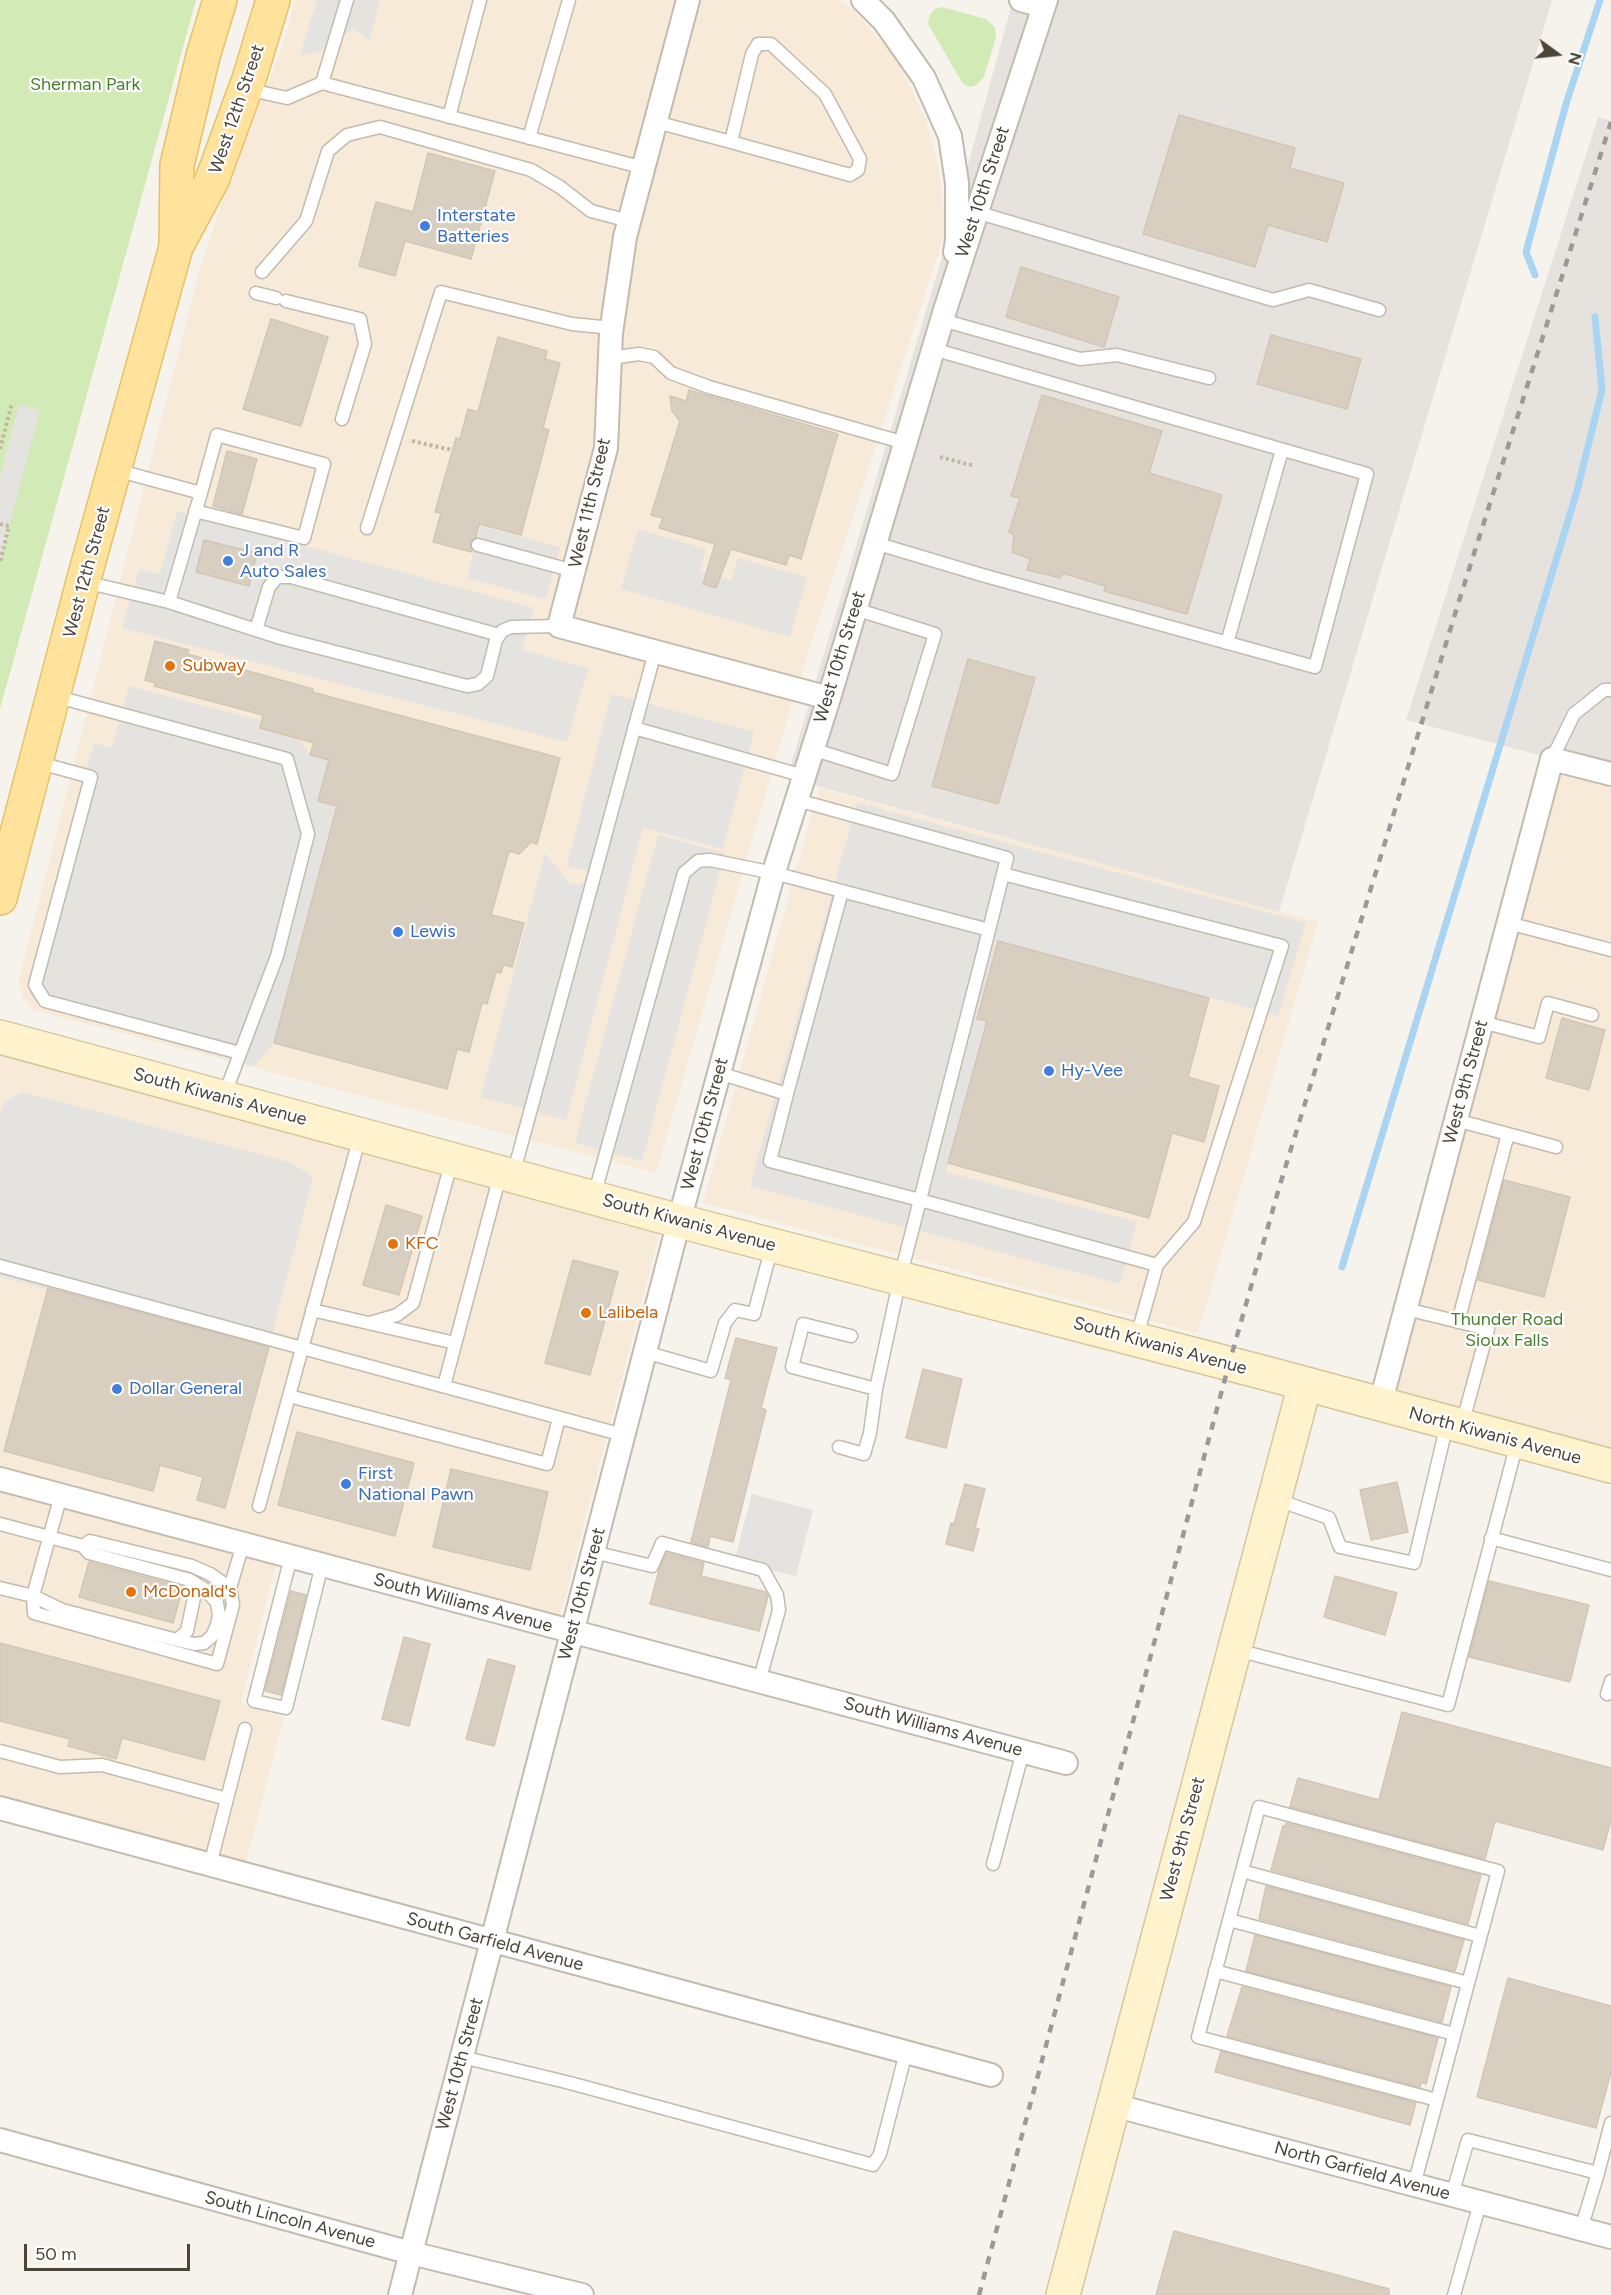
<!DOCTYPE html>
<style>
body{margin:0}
#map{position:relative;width:1611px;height:2295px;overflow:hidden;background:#f6f3ec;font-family:Figtree,sans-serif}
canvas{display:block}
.north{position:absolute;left:1527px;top:24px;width:60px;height:60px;-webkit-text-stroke:4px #fff;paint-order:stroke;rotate:105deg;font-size:16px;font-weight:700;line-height:24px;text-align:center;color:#4b4439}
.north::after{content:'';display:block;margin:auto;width:21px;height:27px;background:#4b4439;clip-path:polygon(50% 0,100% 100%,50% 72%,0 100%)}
.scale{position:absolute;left:24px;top:2244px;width:166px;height:27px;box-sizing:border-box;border:3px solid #4b4439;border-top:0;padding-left:8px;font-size:18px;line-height:21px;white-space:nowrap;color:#4b4439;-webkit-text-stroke:4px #fff;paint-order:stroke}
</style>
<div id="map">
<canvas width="1611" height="2295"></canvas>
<div class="north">N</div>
<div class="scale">50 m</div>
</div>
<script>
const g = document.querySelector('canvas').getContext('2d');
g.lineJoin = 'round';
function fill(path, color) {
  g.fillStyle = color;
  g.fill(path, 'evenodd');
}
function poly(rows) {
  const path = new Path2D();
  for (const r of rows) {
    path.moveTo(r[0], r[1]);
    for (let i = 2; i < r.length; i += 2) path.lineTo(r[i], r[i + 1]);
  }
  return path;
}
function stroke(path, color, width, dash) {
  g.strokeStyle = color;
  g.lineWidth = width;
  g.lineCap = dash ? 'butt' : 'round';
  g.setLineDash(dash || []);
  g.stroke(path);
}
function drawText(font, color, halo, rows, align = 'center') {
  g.font = font + ' Figtree,sans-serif';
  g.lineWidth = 4.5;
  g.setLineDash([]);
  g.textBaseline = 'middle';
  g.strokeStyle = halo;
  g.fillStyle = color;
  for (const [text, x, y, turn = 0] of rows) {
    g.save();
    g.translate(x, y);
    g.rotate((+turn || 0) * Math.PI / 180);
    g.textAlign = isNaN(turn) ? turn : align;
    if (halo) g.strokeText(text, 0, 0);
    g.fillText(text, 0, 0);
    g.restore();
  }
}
fill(poly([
 [295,0,840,0,849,6,895,56,926,120,939,169,946,230,790,709,656,1173,34,1010,22,997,19,980,198,275,230,179,281,51],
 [1552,759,1611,774,1611,1466,1380,1405],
 [819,788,1318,922,1198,1333,703,1203],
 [0,1052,660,1232,560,1616,0,1466],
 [0,1490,276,1563,241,1703,284,1716,245,1866,0,1800]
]), '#f7ead8');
fill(poly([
 [1013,0,1552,0,1279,912,787,778,951,227],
 [1598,117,1611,121,1611,774,1406,720]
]), '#e6e2dd');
fill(poly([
 [0,0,196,0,0,709],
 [942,7,986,19,995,27,996,37,984,77,976,85,971,87,963,84,928,24,930,14,935,9]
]), '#d2eab5');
fill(poly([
 [317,0,380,0,370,40,353,29,319,52,300,55],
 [19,404,40,410,0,562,0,476],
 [177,511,534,608,522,650,588,668,567,742,122,628,139,569,160,574],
 [481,526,560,547,546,599,467,578],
 [638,529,706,549,700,571,732,580,738,558,807,577,790,637,621,589],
 [129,686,262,721,260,728,299,739,310,755,329,760,337,806,274,1043,254,1066,46,1008,34,1000,28,989,94,743,112,748],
 [611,694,754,732,723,849,643,828,566,1120,481,1097,545,853,571,885,583,884,587,871,567,866],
 [857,803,1306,923,1278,1016,998,941,977,1018,987,1021,946,1172,1137,1222,1120,1284,750,1186],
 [658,835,725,853,642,1161,575,1143],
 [22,1092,292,1163,313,1177,269,1346,0,1277,0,1116,2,1107,10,1098],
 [752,1494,813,1510,796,1576,734,1562]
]), '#e5e3e0');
stroke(poly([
 [1535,275,1526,252,1566,104,1600,0],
 [1342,1267,1577,491,1602,390,1595,317]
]), '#a9d4f2', 7);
const building = poly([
 [1179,115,1295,148,1290,168,1344,183,1327,242,1268,225,1255,267,1143,234,1179,115],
 [428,153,495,171,471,259,405,241,395,276,359,266,376,202,413,212,428,153],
 [1021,267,1119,297,1104,347,1006,317,1021,267],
 [271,319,328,337,301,426,243,409,271,319],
 [1271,335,1361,359,1347,409,1257,384,1271,335],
 [498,337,547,351,545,359,560,363,543,428,549,430,521,535,479,524,476,537,470,542,472,552,433,542,441,513,435,512,456,438,460,439,468,409,478,412,498,337],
 [689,390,838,434,801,559,789,555,786,565,731,549,716,588,703,584,715,544,659,528,663,518,651,515,680,421,672,411,670,396,686,401,689,390],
 [1042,395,1162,431,1149,473,1222,495,1187,614,1104,591,1105,586,1062,573,1061,578,1027,570,1030,559,1012,552,1014,535,1009,532,1020,498,1011,496,1042,395],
 [227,451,257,459,242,514,213,506,227,451],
 [204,540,257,553,249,586,196,572,204,540],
 [155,641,189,650,187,654,313,689,312,692,560,758,537,844,531,842,519,854,509,851,491,915,524,923,512,967,503,965,501,973,496,972,487,1004,482,1003,469,1052,457,1049,447,1089,274,1043,337,806,318,801,329,760,310,755,314,743,260,728,263,715,154,686,155,683,145,680,155,641],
 [968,659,1035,678,998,804,932,786,968,659],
 [998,941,1209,998,1188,1077,1219,1086,1204,1142,1172,1133,1149,1218,948,1163,987,1021,977,1019,998,941],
 [1562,1018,1605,1030,1589,1090,1546,1078,1562,1018],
 [1504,1180,1570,1197,1544,1297,1478,1280,1504,1180],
 [386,1205,422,1216,399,1295,363,1285,386,1205],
 [573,1260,618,1272,590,1375,545,1363,573,1260],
 [48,1288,269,1347,225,1508,197,1500,203,1477,160,1465,153,1491,4,1451,48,1288],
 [736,1338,777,1348,761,1408,766,1410,733,1542,710,1536,708,1547,691,1542,731,1380,725,1378,736,1338],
 [923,1369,962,1379,946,1448,906,1438,923,1369],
 [297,1432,414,1463,395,1536,278,1505,297,1432],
 [451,1469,548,1492,530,1570,433,1547,451,1469],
 [1397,1482,1408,1532,1371,1540,1360,1490,1397,1482],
 [965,1484,985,1489,975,1528,979,1529,973,1551,946,1544,951,1523,954,1524,965,1484],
 [666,1553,704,1563,701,1576,766,1592,768,1596,759,1631,650,1604,659,1570,666,1553],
 [89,1562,183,1587,173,1623,79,1597,89,1562],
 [1335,1576,1397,1593,1385,1635,1324,1617,1335,1576],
 [1489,1581,1589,1605,1570,1682,1469,1657,1489,1581],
 [291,1591,306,1595,281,1695,265,1691,291,1591],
 [404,1637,430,1644,409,1726,382,1719,404,1637],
 [0,1643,220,1701,204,1760,122,1738,116,1759,68,1746,70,1739,0,1721,0,1643],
 [488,1659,515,1666,494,1746,466,1739,488,1659],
 [1402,1712,1611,1768,1611,1820,1603,1850,1495,1821,1485,1859,1290,1807,1298,1778,1379,1800,1402,1712],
 [1286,1823,1481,1875,1468,1924,1271,1870,1283,1826,1285,1827,1286,1823],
 [1266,1886,1464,1940,1455,1971,1259,1919,1266,1886],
 [1255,1935,1451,1987,1442,2022,1246,1971,1255,1935],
 [1508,1978,1611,2006,1611,2072,1596,2128,1477,2097,1508,1978],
 [1242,1987,1438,2038,1426,2084,1421,2082,1420,2087,1227,2036,1242,1987],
 [1221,2051,1416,2103,1410,2125,1215,2072,1221,2051],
 [1174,2231,1389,2289,1389,2295,1156,2295,1174,2231]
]);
fill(building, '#d8cfc1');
stroke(building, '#d3c7b4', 1.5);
const lane = poly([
 [322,83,347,0],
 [246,89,287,98,322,83,644,168],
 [449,117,480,0],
 [656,122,731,142,778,155,850,175,858,170,860,159,825,94,771,44,758,44,752,54,731,142],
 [529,138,569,0],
 [976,212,1273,300,1309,290,1379,310],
 [262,272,306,221,328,151,347,135,380,127,531,170,560,187,591,211,629,221],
 [256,293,276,298],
 [286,301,360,319,365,344,342,419],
 [942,320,1080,359,1117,355,1209,378],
 [610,358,639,354,654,357,671,373,709,387,905,443],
 [116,470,201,493,169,602],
 [195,511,304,538,324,464,217,435,201,493],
 [367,528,441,292,572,324,612,328],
 [875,543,982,575,1315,667,1367,474,933,349],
 [478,545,574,571],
 [85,582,169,602,281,638,467,686,478,684,487,676,496,640,502,631,511,627,559,626],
 [256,630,269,587,277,577,291,577,499,635],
 [1227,643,1282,450],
 [54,696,287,759,308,834,277,956,224,1096],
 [634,728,804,776],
 [812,749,892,774,935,634,855,609],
 [1552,759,1574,714,1604,690,1611,690],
 [36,762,91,777,35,985,45,1001,240,1053],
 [1003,874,1282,946,1194,1222,1157,1265],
 [1508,923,1611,950],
 [1482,1022,1539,1037,1548,1003,1592,1015],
 [719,1073,787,1094,842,891],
 [787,1094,770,1161,920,1200,1157,1265,1136,1340],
 [1456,1120,1556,1147],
 [513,1175,655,652],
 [594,1196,684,873,698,861,710,860,774,873,989,930,1007,858,797,800],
 [0,1266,623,1435],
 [1406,1309,1488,1329,1462,1425],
 [312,1310,455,1343],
 [1458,1322,1508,1134],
 [370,1323,397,1315,413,1303,452,1160],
 [851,1336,803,1324,792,1367,876,1389],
 [645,1352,711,1371,725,1323,735,1310,754,1314,772,1246],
 [444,1386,500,1175],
 [289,1396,547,1464,559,1418],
 [839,1447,864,1454,870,1433,876,1389,900,1278,989,930],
 [61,1495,33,1596,62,1610,177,1640,187,1631,195,1593,190,1580,89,1553,83,1546],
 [1275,1499,1329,1518,1340,1547,1414,1563,1447,1424],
 [259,1506,360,1136],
 [0,1524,83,1546,90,1541,192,1566,210,1574,230,1588],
 [1491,1538,1611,1570],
 [593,1552,652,1566,662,1543,763,1570,777,1595,779,1610,759,1682],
 [291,1557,254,1701,286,1708,322,1565],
 [0,1588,33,1596,34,1613,217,1664,233,1605,230,1588,243,1544],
 [177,1640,194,1644,204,1643,212,1636,217,1625,219,1615,217,1603,206,1590,190,1580],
 [1237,1650,1448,1705,1517,1443],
 [1607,1694,1611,1681],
 [0,1751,60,1767,102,1765,227,1799],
 [993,1864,1023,1751],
 [210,1865,245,1729],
 [1242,1871,1480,1936],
 [1229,1920,1468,1983],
 [1215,1971,1454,2034],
 [462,2057,570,2083,873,2165,880,2154,906,2052],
 [1598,2173,1611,2123],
 [1414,2185,1437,2100,1498,1871,1259,1807,1198,2037,1437,2100],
 [1452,2195,1468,2140,1598,2173,1581,2229],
 [1454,2295,1480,2203]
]);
const street = poly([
 [688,0,625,237,611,333,606,448,559,626,829,698],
 [863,0,884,21,924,78,950,136,957,183,957,240,955,252],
 [1021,0,1044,6],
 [1380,1405,1552,759,1611,774],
 [0,1479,1066,1763],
 [0,1808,991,2075],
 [1113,2105,1611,2237],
 [0,2140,411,2253,582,2295],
 [400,2295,679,1221,772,878,829,698,945,310,1046,0]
]);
const secondary = poly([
 [0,1037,679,1221,1269,1374,1611,1466],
 [1063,2295,1305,1384]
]);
const primary = poly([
 [176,242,177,165,203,56,220,0],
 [0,898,83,582,176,247,212,180,249,79,273,0]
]);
stroke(lane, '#c2bbae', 15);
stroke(street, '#c2bbae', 26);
stroke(secondary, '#d6c79b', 36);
stroke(primary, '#e6c16a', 36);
stroke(poly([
 [412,441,452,450],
 [0,449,12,403],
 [940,457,975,466],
 [0,524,9,526,0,562]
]), '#c4b79f', 4, [3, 3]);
stroke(lane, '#fff', 12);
stroke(street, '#fff', 22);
stroke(secondary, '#fff3cd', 33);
stroke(primary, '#ffe39c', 33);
stroke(poly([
 [979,2295,1229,1364,1279,1188,1459,601,1611,122]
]), '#9a9a9a', 4.5, [8, 8]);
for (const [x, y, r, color] of [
 [425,226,6,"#3f7fe0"],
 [228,561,6,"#3f7fe0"],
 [170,666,6,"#e8710a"],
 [398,932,6,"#3f7fe0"],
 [1049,1071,6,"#3f7fe0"],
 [393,1244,6,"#e8710a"],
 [586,1313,6,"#e8710a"],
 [117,1389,6,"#3f7fe0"],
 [346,1484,6,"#3f7fe0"],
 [131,1592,6,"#e8710a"]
]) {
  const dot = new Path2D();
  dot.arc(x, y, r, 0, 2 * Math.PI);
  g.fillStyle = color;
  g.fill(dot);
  stroke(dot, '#fff', 2);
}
drawText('18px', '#4a7f2a', '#fff', [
 ["Sherman Park",85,85],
 ["Thunder Road",1507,1320],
 ["Sioux Falls",1507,1341]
]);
drawText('18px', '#4b4439', '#fff', [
 ["West 12th Street",237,109,-71],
 ["West 10th Street",983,192,-72],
 ["West 11th Street",590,503,-77],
 ["West 12th Street",87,572,-75],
 ["West 10th Street",840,657,-73],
 ["West 9th Street",1466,1082,-75],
 ["South Kiwanis Avenue",220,1097,15],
 ["West 10th Street",705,1124,-75],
 ["South Kiwanis Avenue",689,1223,15],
 ["South Kiwanis Avenue",1160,1346,15],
 ["North Kiwanis Avenue",1495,1436,15],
 ["West 10th Street",582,1594,-75],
 ["South Williams Avenue",463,1603,15],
 ["South Williams Avenue",933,1727,15],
 ["West 9th Street",1183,1839,-75],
 ["South Garfield Avenue",495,1942,15],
 ["West 10th Street",460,2064,-75],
 ["North Garfield Avenue",1362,2171,15],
 ["South Lincoln Avenue",290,2220,15]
]);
drawText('18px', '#366cbe', '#fff', [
 ["Interstate",437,216],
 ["Batteries",437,237],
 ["J and R",240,551],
 ["Auto Sales",240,572],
 ["Lewis",410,932],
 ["Hy-Vee",1061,1071],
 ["Dollar General",129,1389],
 ["First",358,1474],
 ["National Pawn",358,1495]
], 'left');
drawText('18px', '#c56008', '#fff', [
 ["Subway",182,666],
 ["KFC",405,1244],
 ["Lalibela",598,1313],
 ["McDonald's",143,1592]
], 'left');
</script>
